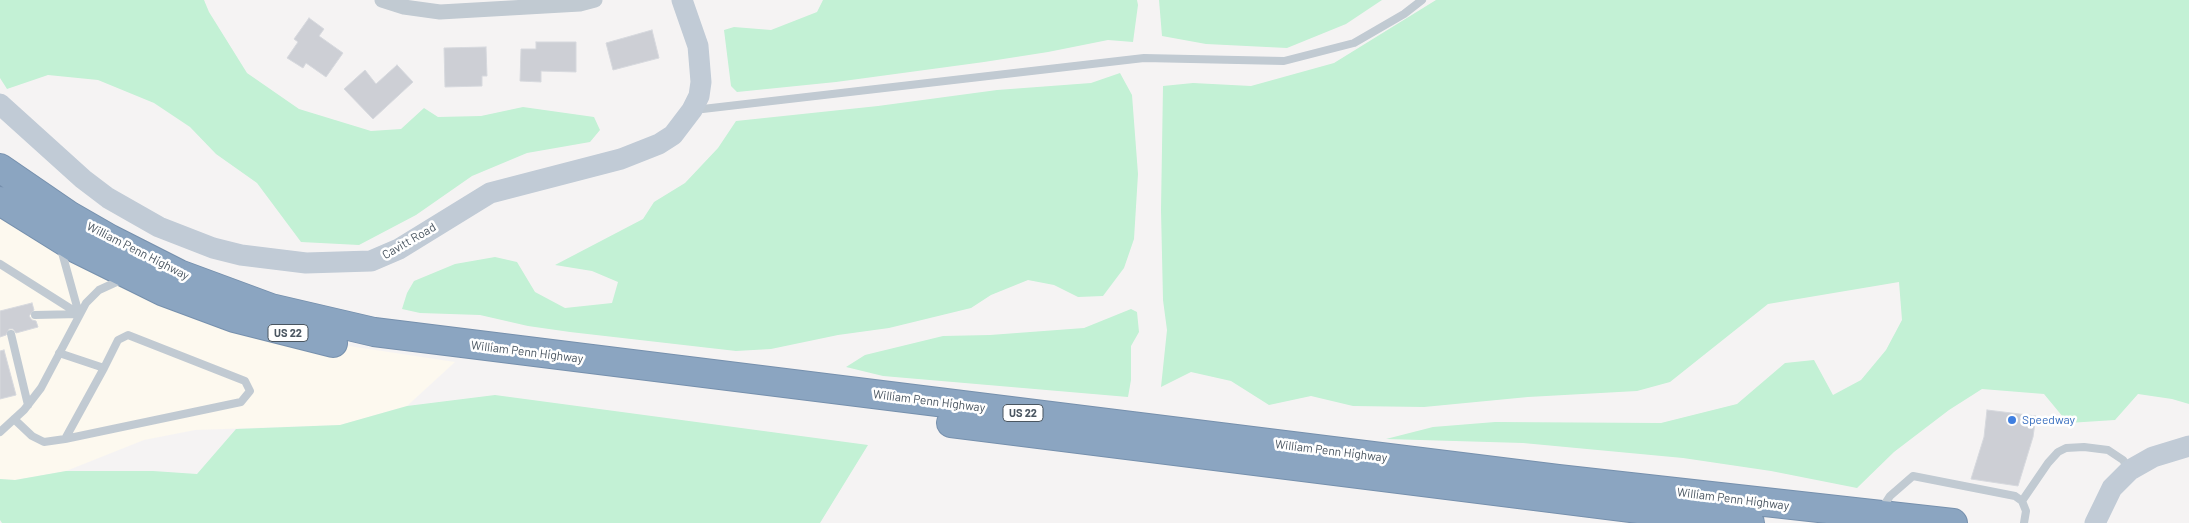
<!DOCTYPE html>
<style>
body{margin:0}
canvas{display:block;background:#f5f3f3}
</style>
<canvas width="2189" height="523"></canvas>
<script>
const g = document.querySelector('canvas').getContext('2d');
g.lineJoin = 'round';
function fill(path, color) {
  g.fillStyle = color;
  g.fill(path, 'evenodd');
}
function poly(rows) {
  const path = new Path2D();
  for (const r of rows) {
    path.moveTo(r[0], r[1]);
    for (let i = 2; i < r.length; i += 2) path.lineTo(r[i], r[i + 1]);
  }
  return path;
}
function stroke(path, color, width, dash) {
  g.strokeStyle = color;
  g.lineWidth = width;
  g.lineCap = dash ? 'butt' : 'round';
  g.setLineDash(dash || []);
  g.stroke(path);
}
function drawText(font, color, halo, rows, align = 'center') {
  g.font = font + ' Barlow,sans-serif';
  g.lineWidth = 5;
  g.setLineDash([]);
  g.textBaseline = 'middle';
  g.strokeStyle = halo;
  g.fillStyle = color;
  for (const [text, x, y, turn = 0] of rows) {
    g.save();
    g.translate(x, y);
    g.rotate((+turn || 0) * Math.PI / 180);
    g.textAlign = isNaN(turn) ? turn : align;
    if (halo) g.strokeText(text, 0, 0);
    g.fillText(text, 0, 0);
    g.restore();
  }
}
fill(poly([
 [0,201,336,344,455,362,407,406,340,425,195,430,144,440,66,471,15,480,0,479]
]), '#fdf9ef');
fill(poly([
 [0,0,204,0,209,12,247,73,299,109,371,131,401,129,424,108,438,117,481,116,523,107,594,117,600,130,590,142,527,153,472,176,416,215,359,245,301,242,257,183,216,154,190,127,154,103,98,80,48,75,7,89,0,78],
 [823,0,1137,0,1138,5,1133,42,1108,40,1048,52,984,62,836,82,737,92,731,86,724,30,734,27,771,30,817,12],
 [1159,0,1382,0,1346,24,1287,48,1206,44,1162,36],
 [1436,0,2189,0,2189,404,2172,399,2138,394,2115,420,2068,423,2044,394,1982,389,1949,410,1894,452,1857,488,1771,471,1683,458,1523,443,1386,439,1433,427,1495,422,1661,423,1737,404,1785,363,1814,360,1833,395,1861,380,1886,350,1902,320,1899,282,1768,304,1670,382,1637,391,1528,397,1424,407,1353,406,1311,396,1269,405,1231,381,1191,372,1161,387,1167,330,1163,300,1161,210,1163,86,1193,83,1251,86,1334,63],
 [1120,73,1132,95,1138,174,1134,239,1124,268,1103,296,1078,297,1054,285,1028,280,991,295,971,308,889,328,838,335,771,349,736,351,570,332,528,326,480,315,420,313,402,309,407,293,414,281,455,264,495,257,517,262,535,292,565,308,612,303,618,282,592,271,555,265,643,219,654,202,685,183,718,148,736,121,878,106,997,90,1091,83],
 [1131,309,1137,312,1139,332,1131,346,1131,380,1128,397,883,376,846,367,865,355,943,336,990,335,1084,328],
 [495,395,868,445,820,523,2,523,0,520,0,479,15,480,66,471,153,471,197,474,236,429,340,425,407,406]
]), '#c3f1d5');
const building = poly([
 [309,18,324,29,319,36,343,53,326,77,306,63,303,68,287,58,298,42,294,39,309,18],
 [652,30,659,58,613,70,606,43,652,30],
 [536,42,576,42,576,72,541,71,541,82,520,81,521,49,536,49,536,42],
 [486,47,487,76,482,76,482,86,445,87,444,48,486,47],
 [397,65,413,82,373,119,344,89,365,70,376,84,397,65],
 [32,303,34,310,29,316,32,320,36,321,38,327,16,333,13,329,9,329,6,335,0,337,0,311,32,303],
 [4,350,16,395,0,399,0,351,4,350],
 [1987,410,2036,416,2033,437,2018,486,1971,479,1984,437,1987,410]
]);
fill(building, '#cdcfd5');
stroke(building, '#d7d9de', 1);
const highway = poly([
 [0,168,70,216,110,239,179,274,271,308,374,332,1558,479,1953,523],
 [0,201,77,249,164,292,234,318,333,343],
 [951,423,1750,523]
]);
stroke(highway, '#7690ad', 30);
stroke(poly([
 [694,110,1144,58,1284,61,1354,43,1404,14,1422,0],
 [61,249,79,314],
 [0,264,79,314],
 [35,315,79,314],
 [11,334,28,405],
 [14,419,32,436,44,442,65,439,104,368,59,353],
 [0,432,24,410,41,388,86,303,99,290,123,279],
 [65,439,241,402,250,391,245,381,128,335,118,340,104,368],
 [2022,501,2048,463,2058,452,2066,448,2084,447,2108,450,2123,460,2129,469],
 [1881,510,1890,496,1913,476,2015,496,2022,501,2026,511,2024,523]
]), '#c1cad2', 8);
stroke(poly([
 [382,0,404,7,440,12,580,4,595,0]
]), '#c1cad2', 15);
stroke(poly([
 [0,104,83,179,108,198,159,227,213,248,241,255,306,263,371,261,399,249,490,193,621,159,659,144,673,135,692,110,699,96,701,82,698,46,682,0],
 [2095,523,2112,488,2130,470,2153,457,2189,446]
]), '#c1cbd6', 21);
stroke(highway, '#8ba5c1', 28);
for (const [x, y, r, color] of [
 [2012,420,5,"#3f7fe0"]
]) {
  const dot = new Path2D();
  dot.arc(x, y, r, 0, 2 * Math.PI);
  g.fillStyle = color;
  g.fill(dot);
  stroke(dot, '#fff', 2);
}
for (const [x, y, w] of [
 [288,333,40],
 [1023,413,40]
]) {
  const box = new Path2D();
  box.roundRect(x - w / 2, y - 8.5, w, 17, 4);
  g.fillStyle = '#fff';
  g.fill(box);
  stroke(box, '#4a5661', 1);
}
drawText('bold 11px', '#4a5661', null, [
 ["US 22",288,333],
 ["US 22",1023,413]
]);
drawText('12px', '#4a5661', '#fff', [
 ["Cavitt Road",409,241,-30],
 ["William Penn Highway",138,251,27],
 ["William Penn Highway",527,352,7],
 ["William Penn Highway",929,401,7],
 ["William Penn Highway",1331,451,7],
 ["William Penn Highway",1733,499,7]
]);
drawText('12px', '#366cbe', '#fff', [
 ["Speedway",2022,420]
], 'left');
</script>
